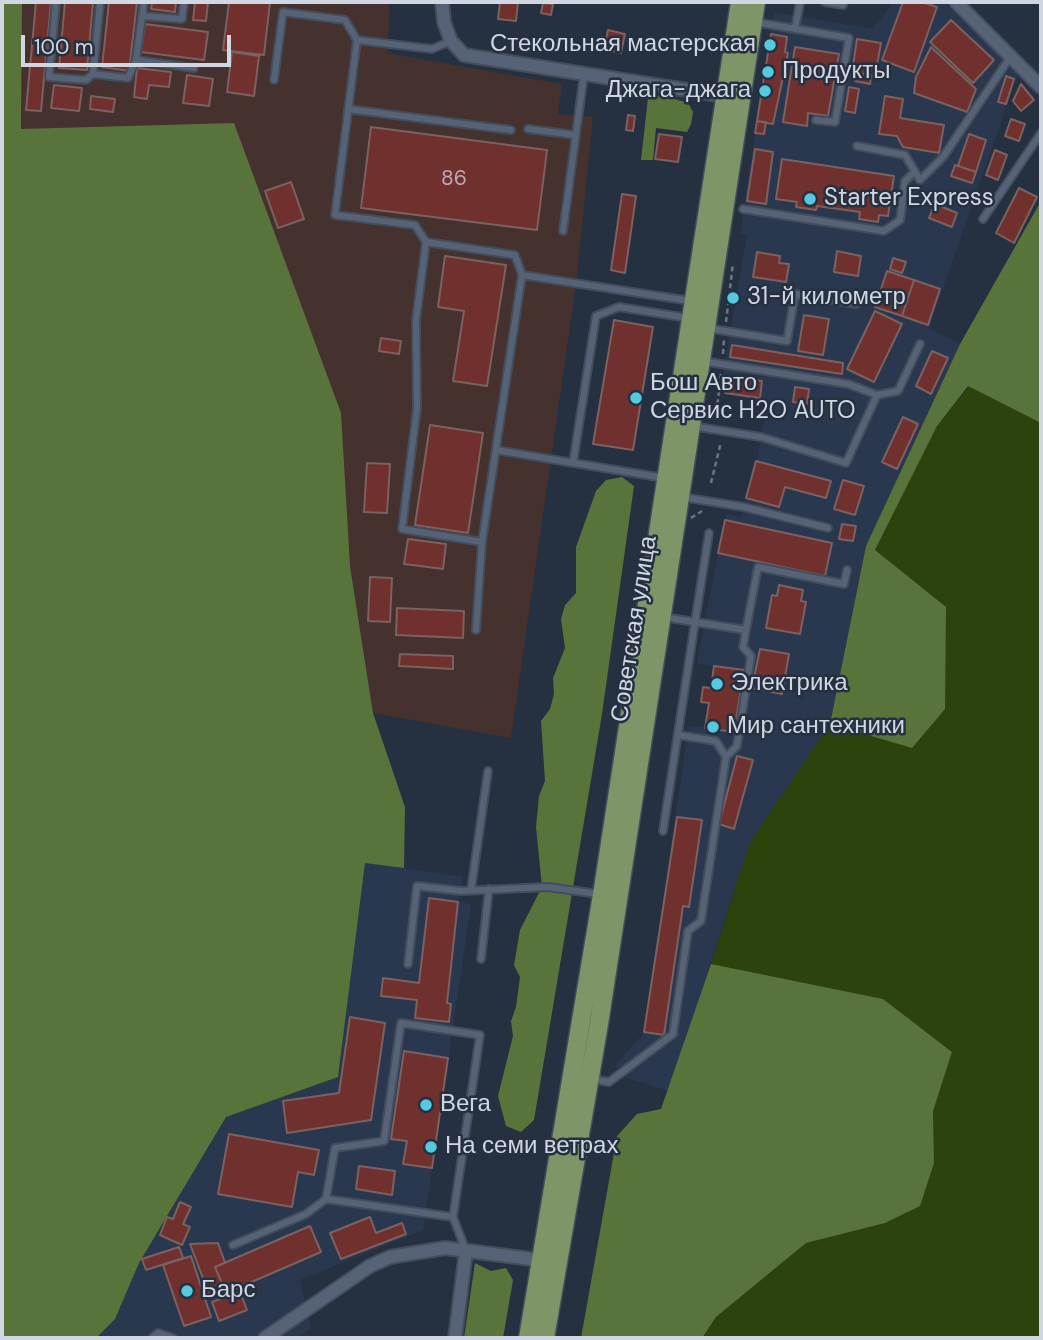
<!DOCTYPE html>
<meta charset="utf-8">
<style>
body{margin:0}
#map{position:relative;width:1043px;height:1340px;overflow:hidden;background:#253040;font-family:"DM Sans",sans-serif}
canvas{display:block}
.frame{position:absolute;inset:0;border:4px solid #d0d7e2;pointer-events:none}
.scale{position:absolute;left:21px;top:35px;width:210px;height:32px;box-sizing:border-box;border:4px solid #d0d7e2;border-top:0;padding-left:9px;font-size:21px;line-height:24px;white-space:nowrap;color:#d0d7e2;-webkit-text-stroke:5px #253040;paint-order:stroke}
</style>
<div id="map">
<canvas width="1043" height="1340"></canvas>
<div class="frame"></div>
<div class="scale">100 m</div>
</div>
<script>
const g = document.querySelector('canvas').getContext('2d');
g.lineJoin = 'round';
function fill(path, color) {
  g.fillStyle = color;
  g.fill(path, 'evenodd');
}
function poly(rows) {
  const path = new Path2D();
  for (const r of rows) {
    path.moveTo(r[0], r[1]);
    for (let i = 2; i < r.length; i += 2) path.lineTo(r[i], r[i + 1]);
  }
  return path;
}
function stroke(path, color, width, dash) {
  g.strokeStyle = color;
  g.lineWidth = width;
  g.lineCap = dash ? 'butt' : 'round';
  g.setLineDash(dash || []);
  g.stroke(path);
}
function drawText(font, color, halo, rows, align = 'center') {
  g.font = font + ' "DM Sans",sans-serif';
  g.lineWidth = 5;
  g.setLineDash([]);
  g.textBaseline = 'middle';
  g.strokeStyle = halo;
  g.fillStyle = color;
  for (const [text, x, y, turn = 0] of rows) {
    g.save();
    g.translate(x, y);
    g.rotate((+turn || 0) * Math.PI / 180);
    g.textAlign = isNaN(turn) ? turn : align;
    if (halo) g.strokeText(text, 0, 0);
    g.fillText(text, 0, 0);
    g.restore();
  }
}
fill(poly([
 [894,2,943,2,1018,74,929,328,960,344,866,546,830,724,749,844,669,1091,626,1078,615,1065,643,1034,689,726,705,727,708,703,701,702,703,687,711,688,714,666,697,663,726,514,741,517,758,457,767,402,720,393,747,235,740,233,774,12,872,29],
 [365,862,463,877,459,902,471,904,423,1230,300,1280,311,1328,297,1338,96,1338,115,1319,139,1263,226,1117,338,1077]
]), '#2a384f');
fill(poly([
 [22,2,390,2,387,53,562,84,558,114,593,117,576,284,511,738,373,713,350,566,21,129]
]), '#45312d');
fill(poly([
 [969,386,1041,423,1041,1338,702,1338,716,1317,806,1243,885,1223,934,1163,933,1111,952,1052,883,999,711,964,749,844,830,724,912,748,944,657,946,607,875,551,937,426]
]), '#2d430c');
fill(poly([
 [2,2,22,2,21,129,234,123,341,413,350,566,373,713,405,807,404,868,365,863,338,1077,226,1117,139,1263,115,1319,96,1338,2,1338],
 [661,95,688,103,693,112,691,124,687,132,656,128,653,160,641,160,648,98],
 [1041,201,1041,423,968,386,937,426,875,550,946,607,945,709,912,748,830,724,866,546,960,344],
 [622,477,634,486,602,714,534,1120,521,1132,506,1126,498,1096,513,1036,511,1021,516,1007,520,977,514,965,520,930,542,887,536,827,539,796,545,781,541,721,550,709,554,694,553,678,565,648,561,619,565,605,576,593,576,547,596,491,606,480],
 [711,964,883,999,952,1052,933,1111,934,1163,920,1206,885,1223,806,1243,716,1317,702,1338,581,1338,617,1136,637,1114,661,1109],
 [475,1263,491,1271,506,1268,513,1280,503,1338,464,1338]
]), '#59743a');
const building = poly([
 [36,2,51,2,41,111,26,110,36,2],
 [65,2,93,2,87,70,59,68,65,2],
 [109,2,137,2,129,71,102,67,109,2],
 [152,2,176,2,175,12,151,9,152,2],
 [195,2,208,2,206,21,193,20,195,2],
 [229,2,270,2,264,55,223,50,229,2],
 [500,2,518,2,516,21,498,19,500,2],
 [903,2,922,2,937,7,914,72,882,60,903,2],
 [543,3,553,4,551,15,541,13,543,3],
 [951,20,994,60,973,83,930,42,951,20],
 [145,24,208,32,204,60,141,52,145,24],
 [608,30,625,34,621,53,604,49,608,30],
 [771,34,787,37,785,52,788,53,773,124,757,121,771,34],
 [857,39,881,43,875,76,852,72,857,39],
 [795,47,839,54,828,116,808,113,807,126,783,122,795,47],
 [931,47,976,89,967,112,914,93,916,77,931,47],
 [232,52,259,56,254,96,227,92,232,52],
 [137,68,171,72,169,87,149,85,147,99,134,97,137,68],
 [856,73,871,75,870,84,855,81,856,73],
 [187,75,213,79,209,106,183,103,187,75],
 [1006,76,1014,79,1006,104,998,102,1006,76],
 [1021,84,1034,100,1021,111,1013,101,1021,84],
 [54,85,82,88,79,111,51,108,54,85],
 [849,87,859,89,855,113,845,111,849,87],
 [91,96,115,99,113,112,90,109,91,96],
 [885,96,903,99,900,118,944,125,939,153,903,147,897,136,879,134,885,96],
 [628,115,635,116,633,131,626,130,628,115],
 [1011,119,1025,124,1019,141,1005,136,1011,119],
 [757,121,766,122,764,134,755,133,757,121],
 [371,127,547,150,537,230,361,208,371,127],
 [659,134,682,137,678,162,655,159,659,134],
 [969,134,986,140,976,172,958,166,969,134],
 [755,149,773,152,766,204,747,201,755,149],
 [995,150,1007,155,998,180,986,175,995,150],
 [782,159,894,176,888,216,879,215,878,222,859,219,860,212,817,206,816,210,796,207,797,202,776,199,782,159],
 [955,165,976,172,972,183,951,176,955,165],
 [291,182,304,219,278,228,265,191,291,182],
 [1019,188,1037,197,1014,243,996,233,1019,188],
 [622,194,636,196,625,273,611,270,622,194],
 [935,204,957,213,952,227,929,218,935,204],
 [837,251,861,256,858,276,834,272,837,251],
 [757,252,780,256,779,263,789,264,786,282,753,277,757,252],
 [445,256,506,265,487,386,453,381,464,311,438,307,445,256],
 [893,258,906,262,902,273,890,269,893,258],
 [887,271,914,280,902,316,875,307,887,271],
 [914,280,940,289,928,325,902,316,914,280],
 [875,311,902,324,874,382,847,369,875,311],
 [804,315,829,319,823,355,798,351,804,315],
 [614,320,653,327,633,450,593,444,614,320],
 [381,338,401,341,399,354,379,351,381,338],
 [732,345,843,363,842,374,730,357,732,345],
 [932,351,948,358,931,394,916,386,932,351],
 [728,376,762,381,760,398,725,393,728,376],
 [795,387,809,389,807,404,793,402,795,387],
 [903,417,918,424,897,469,882,462,903,417],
 [430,425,483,433,468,533,415,525,430,425],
 [756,461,831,481,826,498,785,487,779,507,746,498,756,461],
 [367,463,390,464,387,513,364,512,367,463],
 [843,480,864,486,855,515,834,509,843,480],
 [725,520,832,543,825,576,718,553,725,520],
 [842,524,856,526,853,541,839,539,842,524],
 [408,539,446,544,443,569,404,564,408,539],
 [370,577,392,578,390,622,368,621,370,577],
 [779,585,803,590,801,601,806,602,800,634,766,628,772,595,777,596,779,585],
 [397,608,464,611,463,638,396,635,397,608],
 [760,649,789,654,782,694,752,688,760,649],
 [400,654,453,656,453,669,399,666,400,654],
 [714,666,744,670,734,732,705,728,709,703,701,702,703,687,711,688,714,666],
 [737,756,753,760,734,829,719,824,737,756],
 [677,817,702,820,689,907,683,906,664,1035,644,1032,677,817],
 [429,898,458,902,447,1003,451,1004,449,1022,415,1018,417,1000,381,996,383,978,419,983,429,898],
 [350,1017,385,1023,371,1120,287,1133,283,1101,339,1093,350,1017],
 [404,1051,448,1058,432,1168,403,1164,407,1141,391,1139,404,1051],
 [229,1134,319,1150,314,1175,298,1172,292,1207,218,1194,229,1134],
 [359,1166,395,1171,392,1195,356,1189,359,1166],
 [180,1202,191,1207,183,1224,190,1227,182,1245,160,1235,167,1217,173,1219,180,1202],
 [370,1217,376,1233,402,1223,406,1234,341,1259,330,1233,370,1217],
 [310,1226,321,1252,226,1293,215,1267,310,1226],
 [218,1243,225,1263,215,1267,224,1288,209,1294,190,1244,218,1243],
 [179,1247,183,1258,146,1270,142,1259,179,1247],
 [191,1256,211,1317,184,1326,163,1265,191,1256],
 [240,1292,247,1310,219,1321,212,1302,240,1292]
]);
fill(building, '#6f302e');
stroke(building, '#7b615f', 2);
const lane = poly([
 [56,2,49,77,86,80,93,74,128,78,136,60],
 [144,2,136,60,194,68],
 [825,2,843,5,844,2],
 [142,16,182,19,184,2],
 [755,22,849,38,835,122,816,120],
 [795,29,800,2],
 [451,41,432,49,357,40,335,215,415,225,426,242,416,320,417,408,402,529,482,542,522,275,691,301],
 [93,74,100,2],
 [274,80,283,12,345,20,357,40],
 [348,109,511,130],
 [528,129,575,135],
 [857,146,905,155,920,180,943,157,1011,56],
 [743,209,884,231,900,220,905,181,915,171],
 [983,219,1041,133],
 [563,231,584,74],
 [426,242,515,255,522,275],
 [707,328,787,341,795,294,856,304],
 [702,361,848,384,877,395],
 [692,426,761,437,846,463,877,395,898,391,920,344],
 [496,450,664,478],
 [573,463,596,316,619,307,688,318],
 [682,497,744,507,828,528],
 [663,617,695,622,709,533],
 [476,630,482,542],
 [746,630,758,567,844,584,847,570],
 [678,735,716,741,726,757],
 [471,890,488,771],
 [481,959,489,889],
 [408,964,417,886,461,891,548,887,598,894],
 [592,1079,609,1082,673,1034,688,931,701,921,726,757,737,746,751,656,743,647,746,630,695,622,663,831],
 [453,1217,326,1199,335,1148,384,1141,401,1023,480,1035,453,1217,466,1251],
 [233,1245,306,1214,326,1199],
 [152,1338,158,1333,173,1338]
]);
const street = poly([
 [442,2,444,22,451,41,464,55,725,96],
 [956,2,1041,87],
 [265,1338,370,1266,390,1257,445,1248,547,1261],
 [455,1338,466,1251]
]);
const primary = poly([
 [528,1338,602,895,740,2],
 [545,1338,599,1024,756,2]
]);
stroke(lane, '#444d5b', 10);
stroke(street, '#444d5b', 16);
stroke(primary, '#444d5b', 21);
stroke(poly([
 [726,322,733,263],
 [723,354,724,339],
 [721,374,717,408,724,418],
 [711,483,721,442],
 [691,518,702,511]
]), '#6c7583', 2.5, [5, 3.5]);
stroke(lane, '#566376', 6);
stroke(street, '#566376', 12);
stroke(primary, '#7e9667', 18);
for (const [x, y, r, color] of [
 [770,45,7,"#56c9e1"],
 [768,72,7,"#56c9e1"],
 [765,91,7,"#56c9e1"],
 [810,199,7,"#56c9e1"],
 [733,298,7,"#56c9e1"],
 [636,398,7,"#56c9e1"],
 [717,684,7,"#56c9e1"],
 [713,727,7,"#56c9e1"],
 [426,1105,7,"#56c9e1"],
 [431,1147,7,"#56c9e1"],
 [187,1291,7,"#56c9e1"]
]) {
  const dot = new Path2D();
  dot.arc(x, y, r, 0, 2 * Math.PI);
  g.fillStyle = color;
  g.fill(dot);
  stroke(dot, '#253040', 2.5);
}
drawText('21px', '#b8adb5', null, [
 ["86",454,179]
]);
drawText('24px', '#d0d7e2', '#253040', [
 ["Стекольная мастерская",756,45,"right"],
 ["Продукты",782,72],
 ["Джага-джага",751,91,"right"],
 ["Starter Express",824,199],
 ["31-й километр",747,298],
 ["Бош Авто",650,384],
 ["Сервис H2O AUTO",650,412],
 ["Электрика",731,684],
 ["Мир сантехники",727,727],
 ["Вега",440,1105],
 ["На семи ветрах",445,1147],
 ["Барс",201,1291]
], 'left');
drawText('24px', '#d0d7e2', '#253040', [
 ["Советская улица",635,629,-81]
]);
</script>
